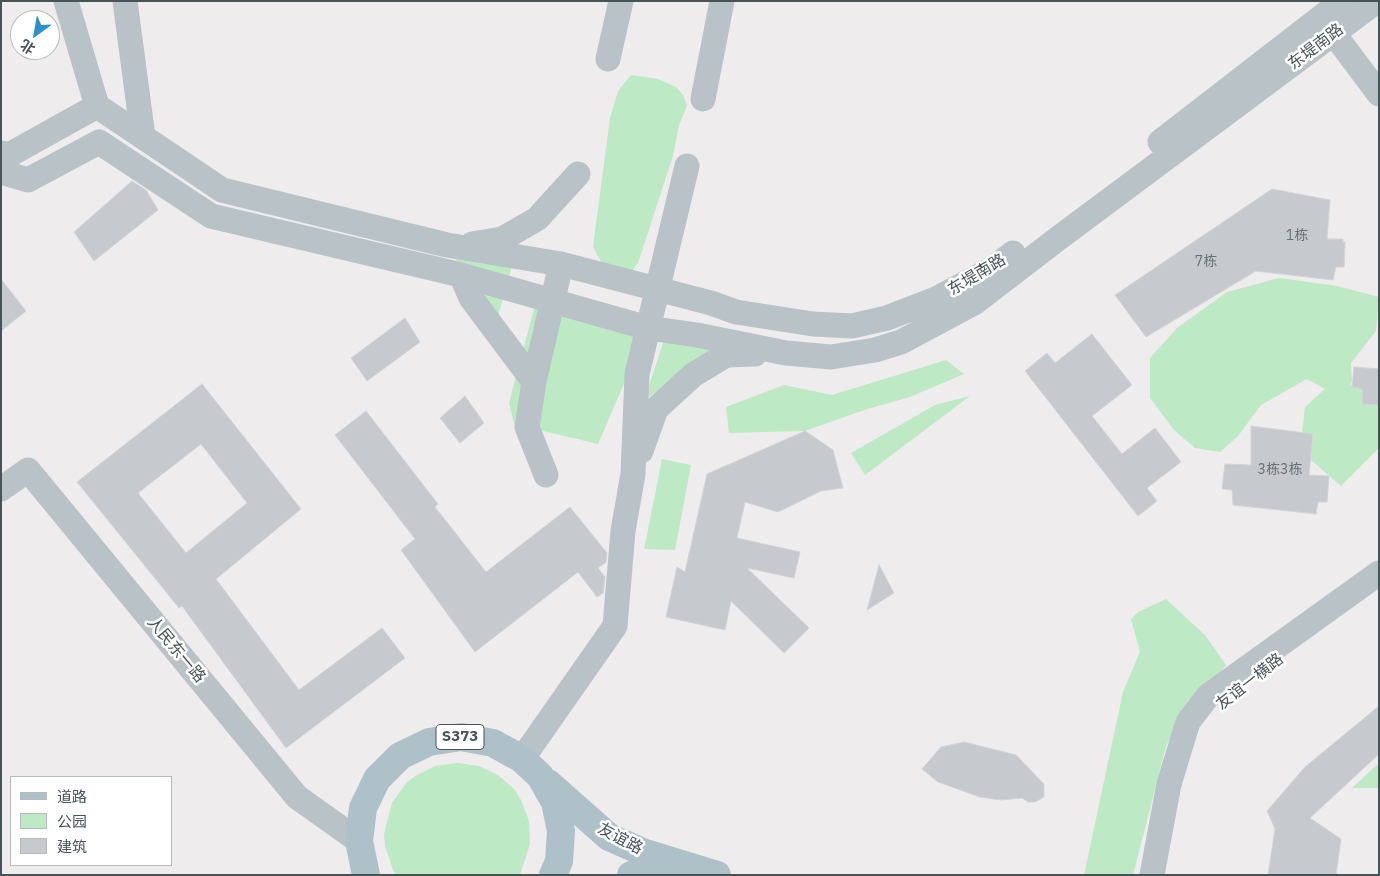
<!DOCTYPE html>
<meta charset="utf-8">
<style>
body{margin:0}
#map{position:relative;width:1380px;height:876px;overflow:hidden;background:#efeced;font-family:"IBM Plex Sans","Noto Sans SC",sans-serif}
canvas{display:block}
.frame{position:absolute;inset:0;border:2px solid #465357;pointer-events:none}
.legend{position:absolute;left:10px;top:776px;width:162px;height:90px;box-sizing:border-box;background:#fff;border:1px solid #b5babc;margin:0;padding:6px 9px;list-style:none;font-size:15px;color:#465357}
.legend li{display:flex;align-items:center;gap:10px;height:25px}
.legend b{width:25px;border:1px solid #b5babc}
.north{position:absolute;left:10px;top:10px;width:50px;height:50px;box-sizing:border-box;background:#fff;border:1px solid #b5babc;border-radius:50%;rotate:212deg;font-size:14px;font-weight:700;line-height:20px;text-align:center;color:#465357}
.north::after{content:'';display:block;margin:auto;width:18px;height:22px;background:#2a91cb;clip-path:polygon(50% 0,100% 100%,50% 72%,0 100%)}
</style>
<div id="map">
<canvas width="1380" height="876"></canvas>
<div class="frame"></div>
<ul class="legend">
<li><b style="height:6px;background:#aec1c9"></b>道路</li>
<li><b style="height:14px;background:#bee9c5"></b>公园</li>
<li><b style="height:14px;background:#c6cace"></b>建筑</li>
</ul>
<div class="north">北</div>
</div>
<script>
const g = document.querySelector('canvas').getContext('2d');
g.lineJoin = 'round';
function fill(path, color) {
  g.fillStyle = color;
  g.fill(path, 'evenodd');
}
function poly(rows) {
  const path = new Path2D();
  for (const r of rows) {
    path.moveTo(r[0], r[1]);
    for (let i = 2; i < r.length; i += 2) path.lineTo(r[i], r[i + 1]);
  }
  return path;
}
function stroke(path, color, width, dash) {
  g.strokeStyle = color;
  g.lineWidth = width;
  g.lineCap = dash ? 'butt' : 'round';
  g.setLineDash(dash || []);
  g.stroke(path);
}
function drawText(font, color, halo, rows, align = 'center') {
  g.font = font + ' "IBM Plex Sans","Noto Sans SC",sans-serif';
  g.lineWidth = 5;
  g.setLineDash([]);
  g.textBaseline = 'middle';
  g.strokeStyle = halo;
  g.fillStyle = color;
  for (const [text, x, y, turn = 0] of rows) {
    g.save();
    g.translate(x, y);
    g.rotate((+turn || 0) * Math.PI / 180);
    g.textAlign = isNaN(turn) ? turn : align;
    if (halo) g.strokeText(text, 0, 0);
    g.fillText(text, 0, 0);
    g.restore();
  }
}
fill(poly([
 [631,75,658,79,676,87,683,95,687,106,679,125,673,156,638,263,631,272,604,267,593,247,610,118,618,91],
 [447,245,512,266,496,323],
 [1279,278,1337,286,1379,297,1376,331,1351,363,1352,381,1350,385,1362,389,1363,403,1379,405,1379,448,1341,486,1311,460,1313,434,1302,433,1305,407,1325,389,1307,379,1261,405,1238,436,1220,452,1195,448,1174,430,1150,398,1150,358,1177,328,1227,292],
 [540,286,648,328,598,444,514,424,509,403],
 [723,342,644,401,663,343],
 [946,360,964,374,910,397,864,410,805,431,729,433,726,407,784,385,832,395],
 [970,396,865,475,851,453,935,405],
 [662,459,691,465,675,550,644,549],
 [1166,599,1205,635,1226,665,1178,724,1166,746,1133,875,1084,875,1123,692,1140,652,1131,619,1138,612],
 [457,763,479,766,498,775,514,789,521,800,529,821,530,844,520,875,396,875,393,870,385,846,384,834,392,803,406,783,415,776,435,766],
 [1379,763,1379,788,1352,788]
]), '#bee9c5');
const building = poly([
 [132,181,146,190,158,210,94,261,74,232,132,181],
 [1272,189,1330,200,1327,239,1343,239,1343,242,1345,242,1344,267,1336,267,1333,280,1256,271,1146,337,1115,295,1272,189],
 [1,279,26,311,1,331,1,279],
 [405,318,420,342,367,381,351,358,405,318],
 [1092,334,1132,385,1092,416,1122,454,1155,428,1181,462,1147,488,1157,501,1138,516,1025,371,1047,353,1055,363,1092,334],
 [1354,367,1379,369,1379,405,1363,404,1362,389,1352,387,1354,367],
 [202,384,301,509,216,579,299,690,382,628,405,658,286,748,182,606,179,608,77,482,202,384],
 [201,444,247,503,186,553,138,493,201,444],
 [465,396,484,423,460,443,440,418,465,396],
 [366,411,438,504,435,507,486,572,570,507,607,553,606,562,598,568,605,577,603,593,597,597,578,572,475,652,401,550,415,539,335,435,366,411],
 [1251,426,1313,434,1309,475,1329,476,1327,502,1318,502,1316,514,1233,505,1232,490,1222,489,1225,464,1251,465,1251,426],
 [805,431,833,450,843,488,821,491,778,512,745,502,737,538,800,552,794,578,747,568,809,628,784,653,731,601,725,630,666,617,677,567,685,572,707,474,805,431],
 [879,565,894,593,867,610,879,565],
 [1379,706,1379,754,1310,818,1341,839,1336,875,1268,875,1275,829,1267,811,1305,767,1379,706],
 [964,742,1016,755,1044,784,1044,797,1035,802,1028,802,1022,798,1001,800,980,797,938,782,922,769,941,747,964,742]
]);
fill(building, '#c6cace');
stroke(building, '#d1d4d7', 1);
stroke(poly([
 [66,1,97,106],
 [125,1,143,137],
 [1334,34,1379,94],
 [608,59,621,1],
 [703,99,722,1],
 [1160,142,1342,1],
 [1,153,9,155,97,106,222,190,447,245,561,264,711,303,736,312,813,324,852,326,887,318,936,299,990,270,1013,253],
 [1,172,28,180,99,142,211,216,461,275,648,328,697,335,786,353,831,357,875,350,901,342,974,303,1060,237,1377,1],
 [472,244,502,239,537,219,578,174],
 [461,275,471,298,534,382,527,427,546,475],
 [534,382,561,264],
 [641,451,656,409,693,375,726,355,755,354],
 [1,489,28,470,297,797,359,841],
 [522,759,615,626,623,531,633,474,637,374,687,166],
 [1152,875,1169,784,1188,722,1208,696,1379,573]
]), '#b9c3c7', 25);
stroke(poly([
 [548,783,609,837,645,853,717,875],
 [366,875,359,841,363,808,377,779,400,756,429,742,461,737,493,743,522,759,540,776,555,802,561,831,559,861,553,875],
 [631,875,637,873,651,875]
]), '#aec1c9', 28);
drawText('14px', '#667175', null, [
 ["1栋",1297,236],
 ["7栋",1206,262],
 ["3栋3栋",1280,470]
]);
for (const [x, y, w] of [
 [460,737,48]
]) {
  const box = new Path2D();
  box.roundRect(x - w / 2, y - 12.5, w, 25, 4);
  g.fillStyle = '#fff';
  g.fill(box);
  stroke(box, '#465357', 1);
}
drawText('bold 15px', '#465357', null, [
 ["S373",460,737]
]);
drawText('16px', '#465357', '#fff', [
 ["东堤南路",1316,47,-37],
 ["东堤南路",977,275,-31],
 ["人民东一路",176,650,50],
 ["友谊一横路",1250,682,-38],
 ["友谊路",620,839,28]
]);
</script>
